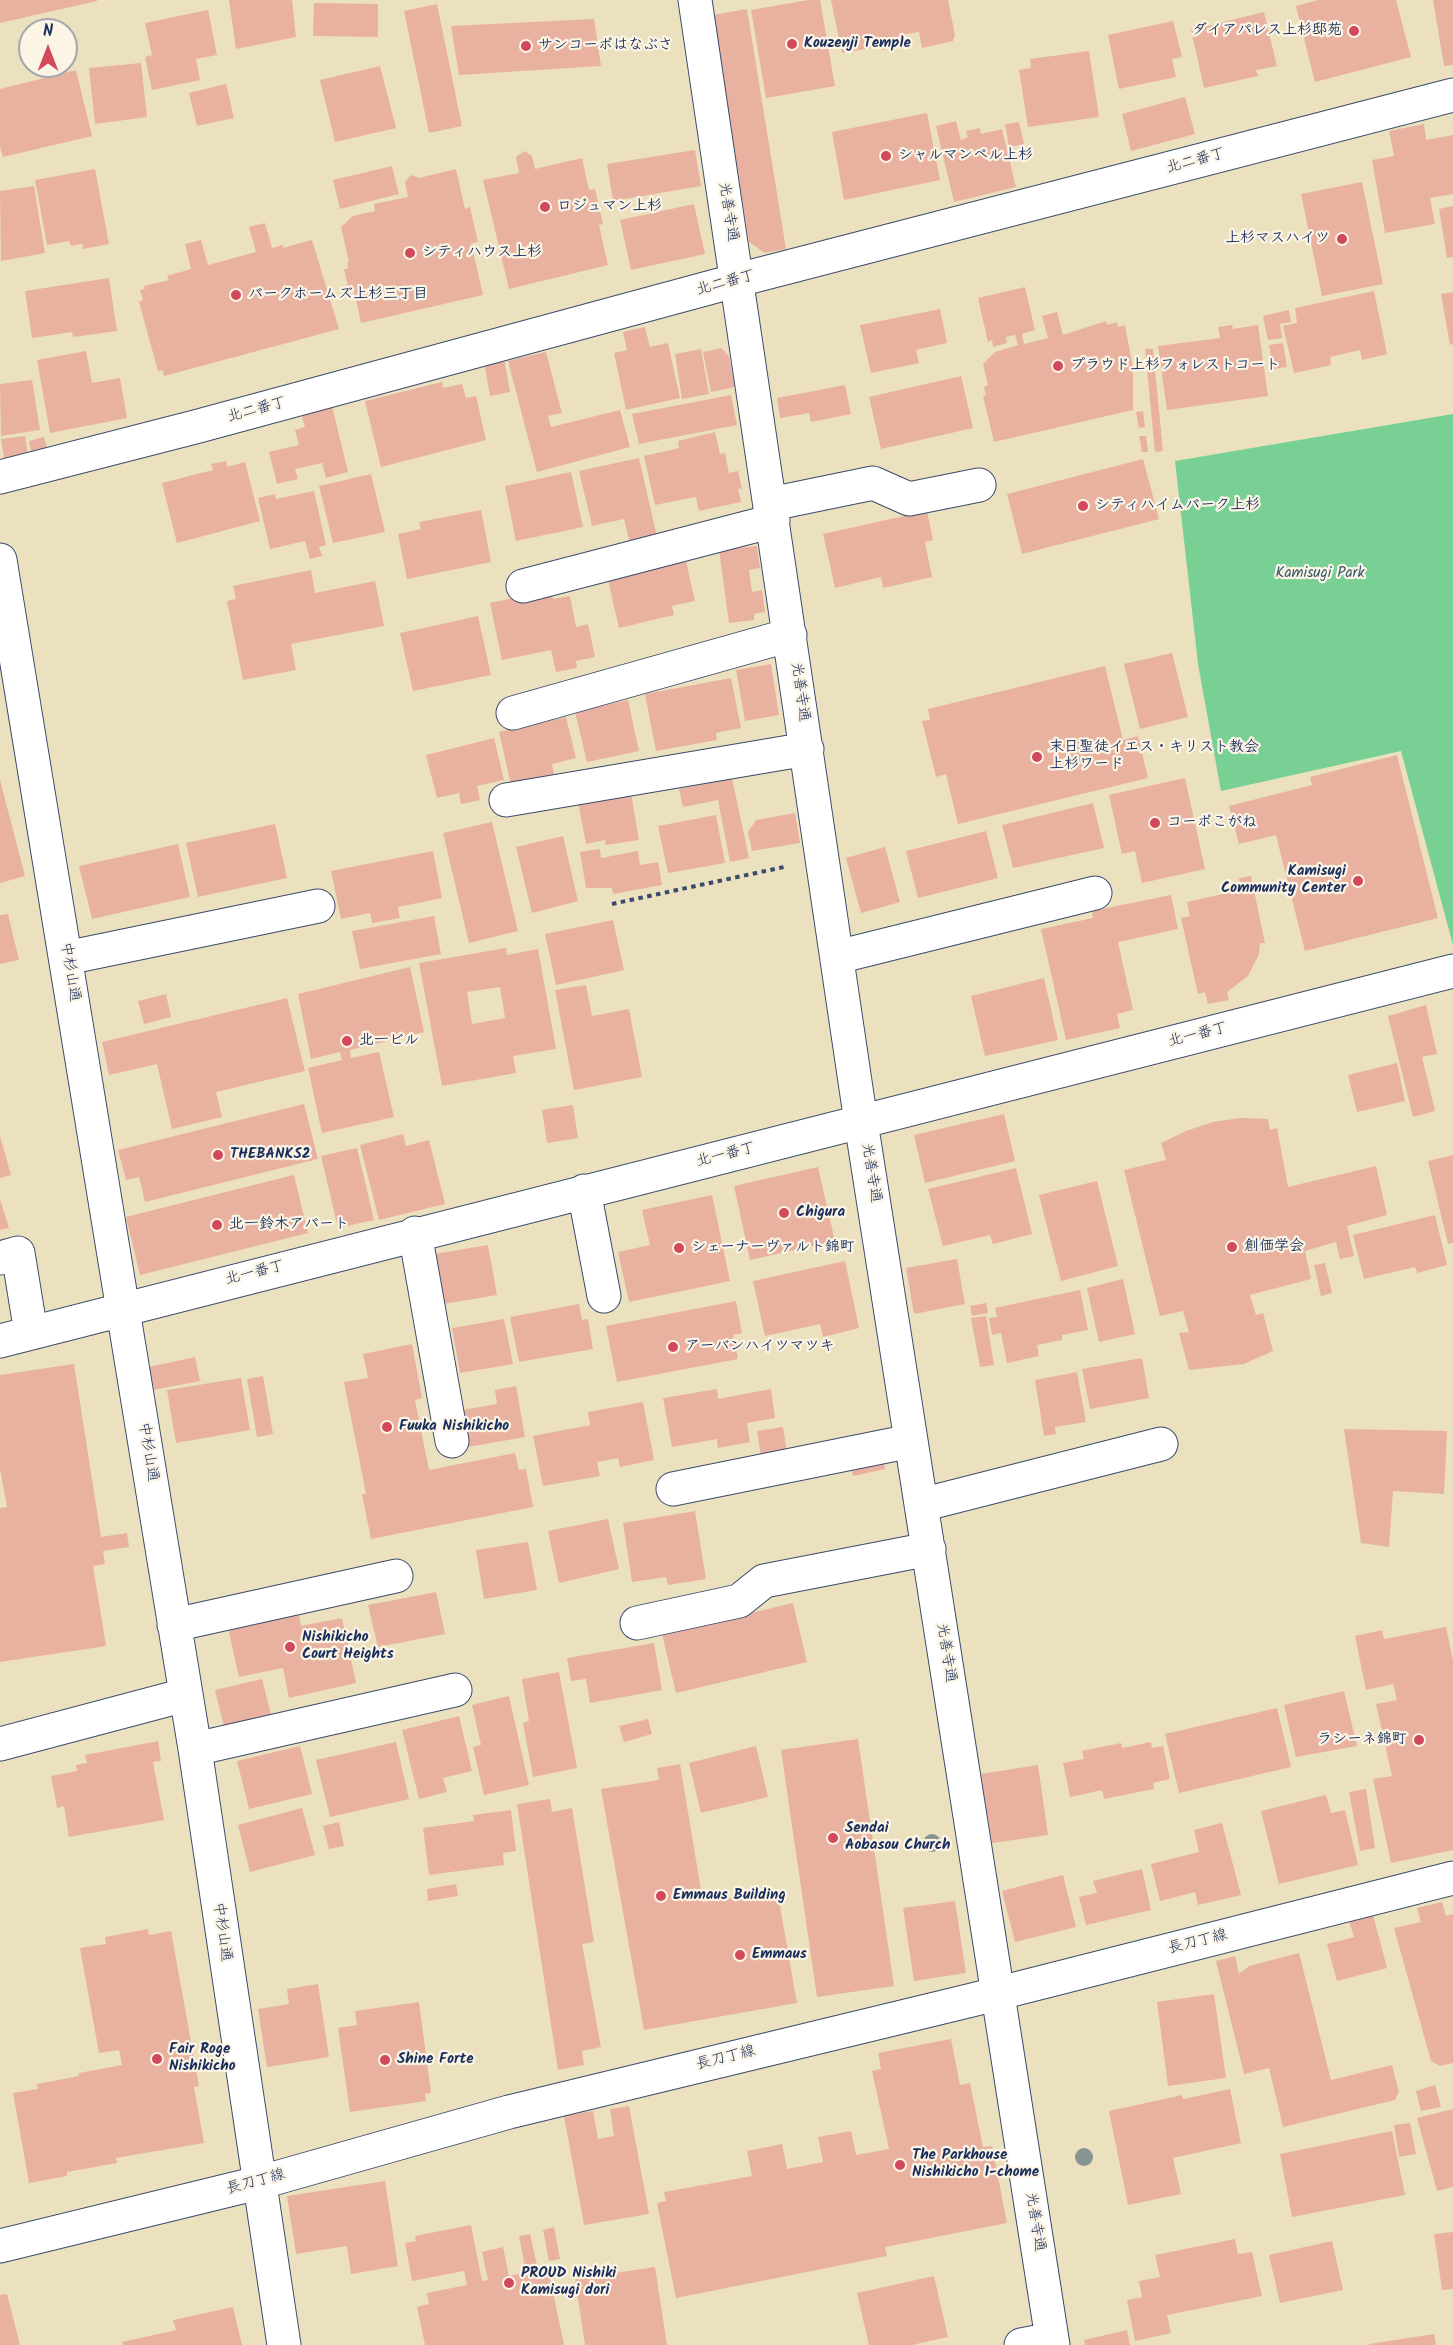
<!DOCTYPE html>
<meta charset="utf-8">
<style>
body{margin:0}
#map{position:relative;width:1453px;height:2345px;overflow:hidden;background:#ece1be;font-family:Kalam,sans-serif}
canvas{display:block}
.north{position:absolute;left:18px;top:18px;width:60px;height:60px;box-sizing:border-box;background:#fcf5e5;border:2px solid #a2a6af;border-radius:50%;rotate:0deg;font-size:16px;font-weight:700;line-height:24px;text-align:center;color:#1b2f5e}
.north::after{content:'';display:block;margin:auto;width:21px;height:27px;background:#d1495b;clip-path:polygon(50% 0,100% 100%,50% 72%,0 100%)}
</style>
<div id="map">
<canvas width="1453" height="2345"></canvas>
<div class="north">N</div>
</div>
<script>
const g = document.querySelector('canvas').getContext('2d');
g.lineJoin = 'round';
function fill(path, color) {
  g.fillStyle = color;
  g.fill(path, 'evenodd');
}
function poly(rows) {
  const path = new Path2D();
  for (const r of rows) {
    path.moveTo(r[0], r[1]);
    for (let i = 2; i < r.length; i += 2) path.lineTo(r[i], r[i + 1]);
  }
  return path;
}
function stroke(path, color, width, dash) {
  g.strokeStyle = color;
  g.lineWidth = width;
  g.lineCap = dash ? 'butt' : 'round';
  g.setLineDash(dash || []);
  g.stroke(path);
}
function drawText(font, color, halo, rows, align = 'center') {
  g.font = font + ' Kalam,"Klee One",sans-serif';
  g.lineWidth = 4.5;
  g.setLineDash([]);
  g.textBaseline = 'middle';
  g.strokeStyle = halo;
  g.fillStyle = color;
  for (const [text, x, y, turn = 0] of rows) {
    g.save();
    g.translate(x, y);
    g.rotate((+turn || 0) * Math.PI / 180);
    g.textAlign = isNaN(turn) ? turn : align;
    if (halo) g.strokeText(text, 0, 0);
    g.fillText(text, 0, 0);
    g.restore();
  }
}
fill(poly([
 [1453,414,1453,945,1401,751,1221,791,1198,664,1175,461]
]), '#78d095');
fill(poly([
 [0,0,97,0,97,1,0,23],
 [229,0,292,0,296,37,236,49],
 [808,0,820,0,835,86,766,98,751,10],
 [831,0,948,0,955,35,953,41,922,48,919,32,902,35,904,46,883,50,882,46,842,53],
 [1318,0,1396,0,1411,57,1315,82,1296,6],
 [1433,0,1453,0,1453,65,1444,66],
 [314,3,378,4,378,37,313,36],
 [437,4,462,126,429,133,404,11],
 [747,9,786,249,765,253,749,242,713,15],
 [208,10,217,55,196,59,200,80,152,90,145,57,152,55,145,23],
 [1264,12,1277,66,1256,70,1258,76,1204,88,1191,30],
 [594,19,601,66,459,75,451,26],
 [1173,21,1182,57,1172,59,1176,77,1119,89,1108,35],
 [1089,51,1099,117,1028,127,1019,70,1031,68,1030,59],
 [141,63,147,117,95,124,89,68],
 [380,66,396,128,335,142,320,80],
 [76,70,92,136,3,157,0,147,0,89],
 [226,84,234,118,197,126,189,93],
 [1185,97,1195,134,1131,151,1122,114],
 [927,113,940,180,844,200,832,132],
 [956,121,961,140,968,137,966,131,980,128,981,134,1002,129,1016,187,954,202,936,126],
 [1019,122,1024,144,1009,147,1005,124],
 [1424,124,1426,140,1453,135,1453,194,1430,198,1435,224,1385,233,1372,160,1394,156,1389,131],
 [695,150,701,186,613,201,607,164],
 [525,151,532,156,535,169,582,158,589,190,595,189,603,224,599,225,608,265,509,289,483,180,519,173,516,157],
 [392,166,399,194,340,209,333,180],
 [95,169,109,244,83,249,82,244,71,246,69,241,47,245,35,180],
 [456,169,465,209,470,207,478,242,471,243,483,295,361,323,354,291,349,291,344,269,348,269,347,263,349,262,341,227,353,216,375,211,374,204,408,197,405,182,411,175,419,178],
 [1362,182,1383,284,1322,296,1301,194],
 [34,186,45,253,1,261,0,191],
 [694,204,705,254,631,270,620,220],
 [1453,206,1453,257,1447,258,1439,209],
 [265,223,272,248,283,245,283,248,312,240,339,329,164,376,163,370,158,371,139,302,143,300,140,290,145,289,144,286,169,280,167,276,191,269,185,244,201,240,208,265,256,252,249,227],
 [109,278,117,331,73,337,72,332,32,338,25,291],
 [1025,287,1035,330,1022,334,1024,344,1048,338,1042,316,1057,312,1063,335,1106,321,1107,325,1117,322,1118,327,1125,325,1133,368,1133,410,994,442,983,396,986,395,984,387,988,385,983,364,995,352,1018,345,1015,335,1006,337,1007,343,993,347,992,340,988,342,978,298],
 [1374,291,1387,354,1362,360,1360,350,1330,357,1331,365,1294,373,1283,326,1297,323,1295,308],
 [1453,292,1453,344,1450,345,1441,294],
 [940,309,947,343,916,350,919,363,871,373,860,325],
 [1289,310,1291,322,1280,324,1282,338,1268,340,1263,316],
 [1232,325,1233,329,1258,325,1268,396,1167,410,1158,346,1220,338,1218,327],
 [645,327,650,347,668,343,680,398,626,410,614,353,627,350,623,332],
 [1283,343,1287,367,1273,369,1269,345],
 [721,348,729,356,735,387,711,392,703,352],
 [701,349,709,394,682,399,675,354],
 [1145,349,1153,349,1163,451,1155,452],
 [86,351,92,383,120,378,127,418,50,433,37,360],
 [546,352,562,413,548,416,551,427,620,410,630,447,537,472,508,361],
 [504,358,510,392,490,396,484,362],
 [961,376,973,428,881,449,869,397],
 [32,380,40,430,1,436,0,384],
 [442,382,443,388,462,384,466,398,476,396,486,440,381,467,365,401],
 [845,385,851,414,811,422,809,413,780,418,777,398],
 [731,395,737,425,639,444,632,414],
 [332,406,348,472,326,478,322,463,295,469,298,479,277,484,269,452,299,445,295,430,305,427,301,414],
 [1143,411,1145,427,1139,428,1136,412],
 [715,432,720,454,725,453,729,473,738,471,742,488,738,489,741,502,699,511,696,497,655,505,644,456,679,448,678,441],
 [25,436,28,455,4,458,1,439],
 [1139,436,1146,436,1148,452,1142,452],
 [44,437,47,448,31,452,29,441],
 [639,458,658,541,631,547,624,519,592,526,579,471],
 [1143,459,1159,519,1022,554,1007,494],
 [226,461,227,467,245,462,260,521,177,543,162,483,213,470,211,464],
 [571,472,583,527,516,541,505,486],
 [371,474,385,532,333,543,319,486],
 [314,491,326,545,319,547,322,556,310,559,305,541,270,549,258,498,275,494,276,499],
 [481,510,491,562,407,579,398,534,421,529,419,522],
 [927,511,933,540,925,542,932,577,883,588,881,577,835,588,823,534],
 [757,546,760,568,749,570,752,592,762,590,765,612,754,614,754,620,729,623,719,550],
 [685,557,695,601,672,606,674,615,619,628,607,576],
 [311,570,315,593,375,581,384,626,291,644,296,670,243,680,227,601,236,599,233,586],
 [551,590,553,599,570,596,576,627,588,624,595,657,576,661,577,668,556,672,551,650,502,660,490,603],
 [478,616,491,675,413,691,400,633],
 [1172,653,1188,717,1140,729,1124,664],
 [771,664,779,715,745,721,736,670],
 [1105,666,1123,740,1138,736,1148,778,958,824,946,774,936,777,922,721,930,720,928,709],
 [731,678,741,728,716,733,717,740,656,751,645,694],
 [628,700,639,751,587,762,575,712],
 [566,717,576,758,552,764,554,775,511,785,499,732],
 [494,738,504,780,477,786,480,800,461,804,459,793,437,798,426,755],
 [1397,755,1438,918,1305,951,1276,835,1239,844,1229,806,1312,785,1310,777],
 [732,778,749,858,730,862,718,800,683,807,679,789],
 [1185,778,1205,869,1142,883,1135,851,1122,854,1109,795],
 [0,780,25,876,0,883],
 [631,793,639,840,606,845,605,840,586,844,578,802],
 [1093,803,1104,848,1013,868,1002,825],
 [795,813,800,843,752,851,748,832,756,820],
 [716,815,725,863,668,873,658,826],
 [492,822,518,931,469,943,443,833],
 [275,824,287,878,198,897,186,843],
 [986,831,998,878,918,898,906,851],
 [563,836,578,901,532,913,516,847],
 [178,844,190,897,92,919,79,866],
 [885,847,900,902,861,913,846,858],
 [600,849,601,858,638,851,640,865,658,862,662,885,613,894,612,888,586,888,580,852],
 [433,851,442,898,398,907,400,918,372,923,370,913,341,919,331,871],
 [1251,876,1265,943,1260,943,1259,954,1248,976,1227,992,1229,1000,1208,1004,1205,992,1198,994,1181,918,1190,916,1187,902,1241,890,1239,878],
 [1171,895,1178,929,1118,942,1133,1010,1117,1014,1120,1028,1066,1040,1041,929,1093,918,1092,911],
 [8,914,19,960,0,964,0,915],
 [434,916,441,954,360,969,352,931],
 [613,920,624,970,556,985,545,934],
 [506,948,507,955,538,949,556,1049,513,1056,516,1073,442,1086,419,963],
 [500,987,505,1018,472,1024,467,992],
 [410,967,424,1032,350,1050,351,1058,379,1052,394,1117,322,1133,308,1068,342,1060,340,1052,311,1059,298,994],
 [1044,978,1058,1040,985,1056,971,996],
 [586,985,592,1016,629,1009,642,1077,574,1090,555,990],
 [166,994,171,1017,144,1024,138,1001],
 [287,998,305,1071,216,1092,222,1117,172,1129,157,1064,109,1075,102,1042],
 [1426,1005,1437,1054,1422,1057,1435,1111,1413,1117,1388,1016],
 [1397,1063,1405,1101,1357,1112,1348,1075],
 [304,1104,318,1159,145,1202,139,1177,126,1180,118,1150],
 [573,1105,578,1138,547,1143,542,1110],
 [1004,1114,1015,1161,925,1183,914,1135],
 [1241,1118,1268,1119,1270,1130,1277,1128,1288,1187,1376,1166,1387,1215,1347,1226,1354,1256,1340,1259,1336,1242,1305,1251,1311,1279,1250,1295,1256,1315,1263,1313,1273,1351,1244,1364,1189,1370,1179,1333,1189,1332,1183,1311,1160,1316,1124,1170,1166,1160,1161,1143,1186,1131,1213,1122],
 [403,1134,406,1146,429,1140,445,1204,379,1220,360,1145],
 [0,1136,11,1175,0,1178],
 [357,1148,374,1220,338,1228,321,1156],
 [1453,1155,1453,1243,1448,1244,1428,1161],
 [818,1167,835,1241,750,1260,734,1186],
 [1016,1168,1032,1234,993,1244,990,1235,943,1246,928,1189],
 [294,1175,308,1233,140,1275,126,1217],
 [1097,1181,1118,1266,1061,1281,1039,1195],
 [712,1195,730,1281,629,1302,618,1252,650,1245,642,1210],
 [0,1199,9,1228,0,1230],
 [1435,1215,1447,1265,1417,1273,1415,1267,1364,1279,1353,1235],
 [488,1245,497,1295,443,1304,435,1254],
 [957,1259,965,1304,914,1314,906,1268],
 [845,1261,859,1328,823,1337,820,1324,765,1336,753,1281],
 [1325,1263,1332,1293,1321,1296,1314,1265],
 [1123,1279,1135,1334,1099,1342,1087,1288],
 [1080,1290,1088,1330,1062,1335,1062,1340,1037,1345,1039,1356,1007,1363,1001,1333,992,1335,989,1318,997,1317,995,1308],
 [736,1301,742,1333,733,1335,738,1359,617,1382,606,1326],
 [986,1303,988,1313,972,1316,970,1306],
 [579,1304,582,1320,588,1319,593,1349,519,1362,510,1317],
 [986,1316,994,1365,980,1367,971,1318],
 [504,1319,513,1364,460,1373,452,1328],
 [412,1344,422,1398,415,1400,429,1470,515,1453,519,1470,526,1469,533,1507,371,1539,362,1494,366,1494,344,1382,368,1378,363,1354],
 [195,1357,200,1381,153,1390,149,1367],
 [1142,1358,1149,1398,1090,1409,1082,1369],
 [74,1364,101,1537,127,1533,129,1547,103,1551,105,1564,93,1566,106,1646,0,1662,0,1508,7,1507,0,1469,0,1375],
 [1077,1372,1086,1422,1055,1427,1056,1434,1044,1436,1035,1380],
 [263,1376,273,1434,257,1437,247,1379],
 [241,1378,250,1430,176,1443,167,1390],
 [516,1386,525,1437,468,1447,462,1410,497,1404,495,1390],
 [717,1389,718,1399,771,1389,775,1418,747,1423,750,1442,718,1448,717,1439,672,1447,663,1398],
 [643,1402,654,1460,620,1467,618,1458,597,1462,600,1476,543,1486,533,1436,590,1425,588,1412],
 [783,1427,787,1453,761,1457,757,1431],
 [1344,1429,1447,1431,1444,1494,1393,1491,1389,1547,1361,1543],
 [883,1459,885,1469,853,1476,851,1466],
 [695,1511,706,1579,668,1585,666,1577,632,1582,623,1523],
 [608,1519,619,1569,559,1583,548,1531],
 [528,1542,537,1590,484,1599,476,1550],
 [436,1592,445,1634,378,1647,368,1605],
 [793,1603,807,1662,676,1693,662,1634],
 [298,1609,301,1626,342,1618,356,1683,289,1698,283,1668,239,1677,227,1623],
 [1446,1627,1453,1660,1453,1850,1391,1863,1373,1779,1392,1776,1376,1704,1397,1700,1393,1684,1366,1690,1355,1636,1382,1630,1384,1639],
 [654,1643,662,1690,590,1703,586,1679,571,1681,567,1658],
 [559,1672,577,1768,533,1777,523,1723,529,1721,522,1679],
 [262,1679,271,1714,224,1726,215,1690],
 [1344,1691,1357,1746,1296,1757,1284,1705],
 [509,1696,529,1785,484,1795,473,1747,481,1745,472,1705],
 [1277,1708,1291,1767,1179,1793,1165,1734],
 [459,1716,472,1771,443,1778,447,1792,419,1799,402,1730],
 [648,1719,652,1734,624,1742,619,1726],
 [858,1739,894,1986,817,1997,781,1750],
 [158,1741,161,1761,153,1762,164,1820,69,1837,64,1806,57,1808,51,1776,77,1771,76,1765,87,1763,85,1755],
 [396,1742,409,1799,330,1817,316,1760],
 [1151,1742,1152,1748,1163,1746,1170,1779,1153,1783,1154,1789,1104,1799,1102,1790,1070,1797,1063,1763,1084,1759,1082,1751,1121,1743,1122,1748],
 [300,1746,312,1794,249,1809,237,1761],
 [756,1746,768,1797,701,1813,689,1763],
 [680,1764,703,1902,777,1890,797,2003,644,2030,601,1789,659,1780,657,1768],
 [1038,1765,1048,1835,992,1843,981,1774],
 [1366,1789,1375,1848,1360,1851,1349,1792],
 [1326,1795,1331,1813,1345,1810,1358,1865,1279,1884,1261,1811],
 [550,1799,552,1812,572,1808,594,1942,582,1944,601,2047,582,2051,584,2065,558,2070,517,1804],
 [302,1808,315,1855,250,1872,238,1825],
 [511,1810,516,1851,503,1853,504,1865,429,1875,423,1828,474,1821,473,1815],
 [339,1822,344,1846,329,1849,323,1826],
 [1222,1823,1241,1895,1198,1905,1195,1892,1160,1901,1151,1864,1199,1852,1194,1830],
 [1142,1869,1151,1910,1086,1925,1079,1897,1097,1893,1093,1881],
 [1063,1875,1076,1927,1015,1942,1002,1891],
 [456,1884,458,1896,428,1901,427,1889],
 [955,1901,966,1973,914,1981,903,1908],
 [1442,1902,1446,1916,1453,1914,1453,2063,1440,2066,1431,2061,1394,1928,1421,1922,1417,1908],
 [1373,1915,1387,1968,1337,1981,1327,1944,1354,1937,1349,1921],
 [148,1929,149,1935,171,1931,199,2086,194,2087,204,2143,116,2158,117,2163,67,2172,67,2176,29,2183,13,2093,38,2089,37,2084,79,2076,79,2073,122,2065,119,2050,99,2053,80,1948,106,1944,105,1937],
 [1299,1953,1331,2080,1392,2065,1399,2092,1395,2100,1283,2127,1269,2068,1244,2074,1216,1961,1235,1956,1239,1974,1249,1966],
 [318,1984,329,2057,267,2067,258,2009,289,2004,287,1989],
 [1214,1994,1226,2078,1168,2086,1157,2002],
 [419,2002,431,2093,425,2094,426,2101,350,2112,338,2028,357,2025,355,2011],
 [951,2039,960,2085,970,2083,983,2147,992,2146,1007,2223,885,2247,887,2256,676,2298,657,2203,666,2201,664,2192,752,2176,747,2151,782,2144,787,2169,823,2162,818,2137,851,2131,856,2155,889,2149,872,2071,881,2069,878,2053],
 [1435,2085,1441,2107,1421,2111,1416,2091],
 [1230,2089,1241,2143,1173,2158,1181,2194,1128,2205,1109,2111,1182,2095,1183,2099],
 [629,2106,649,2214,584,2225,564,2116,593,2111,598,2139,614,2136,610,2109],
 [1453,2109,1453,2187,1437,2191,1417,2118],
 [1410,2123,1416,2154,1399,2157,1394,2125],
 [1392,2131,1405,2195,1292,2217,1280,2154],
 [385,2181,398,2266,351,2274,347,2246,296,2254,287,2196],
 [471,2225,482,2281,488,2280,482,2252,503,2247,509,2276,548,2268,564,2345,425,2345,417,2307,429,2304,427,2293,467,2285,464,2271,412,2281,405,2243,416,2241,415,2236],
 [554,2227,560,2259,549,2261,543,2230],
 [1453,2232,1453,2289,1442,2290,1434,2234],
 [530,2234,537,2265,525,2267,519,2236],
 [1235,2239,1238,2254,1252,2252,1262,2296,1167,2315,1171,2333,1135,2341,1127,2300,1142,2297,1139,2281,1160,2277,1155,2255],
 [1332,2241,1343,2290,1280,2303,1269,2255],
 [655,2267,667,2345,585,2345,575,2279],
 [934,2276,948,2337,912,2345,869,2345,857,2293],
 [7,2294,20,2345,0,2345,0,2295],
 [233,2307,242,2345,123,2345,122,2342,176,2330,173,2320],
 [1127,2330,1130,2345,1085,2345,1084,2340],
 [1434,2334,1436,2345,1369,2345,1369,2344]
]), '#e9b2a0');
const minor = poly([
 [695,0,861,1122,1053,2345],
 [0,477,195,427,738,280,1453,95],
 [771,504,873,483,909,499,979,485],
 [0,560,195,1749,284,2345],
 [523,586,773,521],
 [513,713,790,635],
 [506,800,807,749],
 [837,957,1095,893],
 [66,958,318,906],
 [584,1191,604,1296],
 [415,1233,452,1441],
 [0,1258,18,1253,31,1333],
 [0,1341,1453,971],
 [673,1489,911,1441],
 [921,1505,1161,1444],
 [637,1623,739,1601,764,1581,929,1549],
 [174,1625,396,1576],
 [0,1744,185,1695],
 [195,1749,455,1690],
 [0,2246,258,2183,509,2112,972,2000,1453,1878],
 [1021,2345,1052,2339]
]);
stroke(minor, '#3a4a6c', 35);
stroke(poly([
 [612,904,784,867]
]), '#3a4a6c', 4, [4.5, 4.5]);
stroke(minor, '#fff', 33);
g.fillStyle = '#869591';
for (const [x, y] of [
 [932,1843],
 [1084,2157]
]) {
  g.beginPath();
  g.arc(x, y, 9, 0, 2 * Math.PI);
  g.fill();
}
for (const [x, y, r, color] of [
 [1354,31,6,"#d1495b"],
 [792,44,6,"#d1495b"],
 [526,46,6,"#d1495b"],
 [886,156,6,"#d1495b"],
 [545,207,6,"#d1495b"],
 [1342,239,6,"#d1495b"],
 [410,253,6,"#d1495b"],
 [236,295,6,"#d1495b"],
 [1058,366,6,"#d1495b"],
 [1083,506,6,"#d1495b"],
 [1037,757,6,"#d1495b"],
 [1155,823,6,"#d1495b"],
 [1358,881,6,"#d1495b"],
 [347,1041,6,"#d1495b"],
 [218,1155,6,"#d1495b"],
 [784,1213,6,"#d1495b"],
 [217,1225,6,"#d1495b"],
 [1232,1247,6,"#d1495b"],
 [679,1248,6,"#d1495b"],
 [673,1347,6,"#d1495b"],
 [387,1427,6,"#d1495b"],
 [290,1647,6,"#d1495b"],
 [1419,1740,6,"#d1495b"],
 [833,1838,6,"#d1495b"],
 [661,1896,6,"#d1495b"],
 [740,1955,6,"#d1495b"],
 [157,2059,6,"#d1495b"],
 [385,2060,6,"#d1495b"],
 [900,2165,6,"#d1495b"],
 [509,2283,6,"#d1495b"]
]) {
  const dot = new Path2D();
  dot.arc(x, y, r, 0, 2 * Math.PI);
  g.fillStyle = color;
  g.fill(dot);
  stroke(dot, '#fcf5e5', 2);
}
drawText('bold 15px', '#1b2f5e', '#fcf5e5', [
 ["ダイアパレス上杉邸苑",1342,31,"right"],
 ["Kouzenji Temple",804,44],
 ["サンコーポはなぶさ",538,46],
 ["シャルマンペル上杉",898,156],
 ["ロジュマン上杉",557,207],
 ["上杉マスハイツ",1330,239,"right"],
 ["シティハウス上杉",422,253],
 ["パークホームズ上杉三丁目",248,295],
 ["プラウド上杉フォレストコート",1070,366],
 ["シティハイムパーク上杉",1095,506],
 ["末日聖徒イエス・キリスト教会",1049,748],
 ["上杉ワード",1049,765],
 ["コーポこがね",1167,823],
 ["Kamisugi",1346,872,"right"],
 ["Community Center",1346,889,"right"],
 ["北一ビル",359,1041],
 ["THEBANKS2",230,1155],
 ["Chigura",796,1213],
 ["北一鈴木アパート",229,1225],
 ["創価学会",1244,1247],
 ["シェーナーヴァルト錦町",691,1248],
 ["アーバンハイツマツキ",685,1347],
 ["Fuuka Nishikicho",399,1427],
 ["Nishikicho",302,1638],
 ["Court Heights",302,1655],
 ["ラシーネ錦町",1407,1740,"right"],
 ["Sendai",845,1829],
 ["Aobasou Church",845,1846],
 ["Emmaus Building",673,1896],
 ["Emmaus",752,1955],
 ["Fair Roge",169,2050],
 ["Nishikicho",169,2067],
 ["Shine Forte",397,2060],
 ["The Parkhouse",912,2156],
 ["Nishikicho 1-chome",912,2173],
 ["PROUD Nishiki",521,2274],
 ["Kamisugi dori",521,2291]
], 'left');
drawText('15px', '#1b2f5e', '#fcf5e5', [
 ["北二番丁",1196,162,-15],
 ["光善寺通",727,212,81],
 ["北二番丁",726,284,-15],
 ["北二番丁",257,411,-15],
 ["光善寺通",799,692,82],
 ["中杉山通",69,972,81],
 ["北一番丁",1198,1036,-14],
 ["北一番丁",726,1156,-14],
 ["光善寺通",870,1173,81],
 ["北一番丁",255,1274,-14],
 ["中杉山通",147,1452,81],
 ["光善寺通",945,1653,81],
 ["中杉山通",221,1932,82],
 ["長刀丁線",1198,1943,-14],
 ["長刀丁線",726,2059,-14],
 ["長刀丁線",256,2183,-15],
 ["光善寺通",1034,2222,81]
]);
drawText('15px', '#32576c', '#fcf5e5', [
 ["Kamisugi Park",1320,574]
]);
</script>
